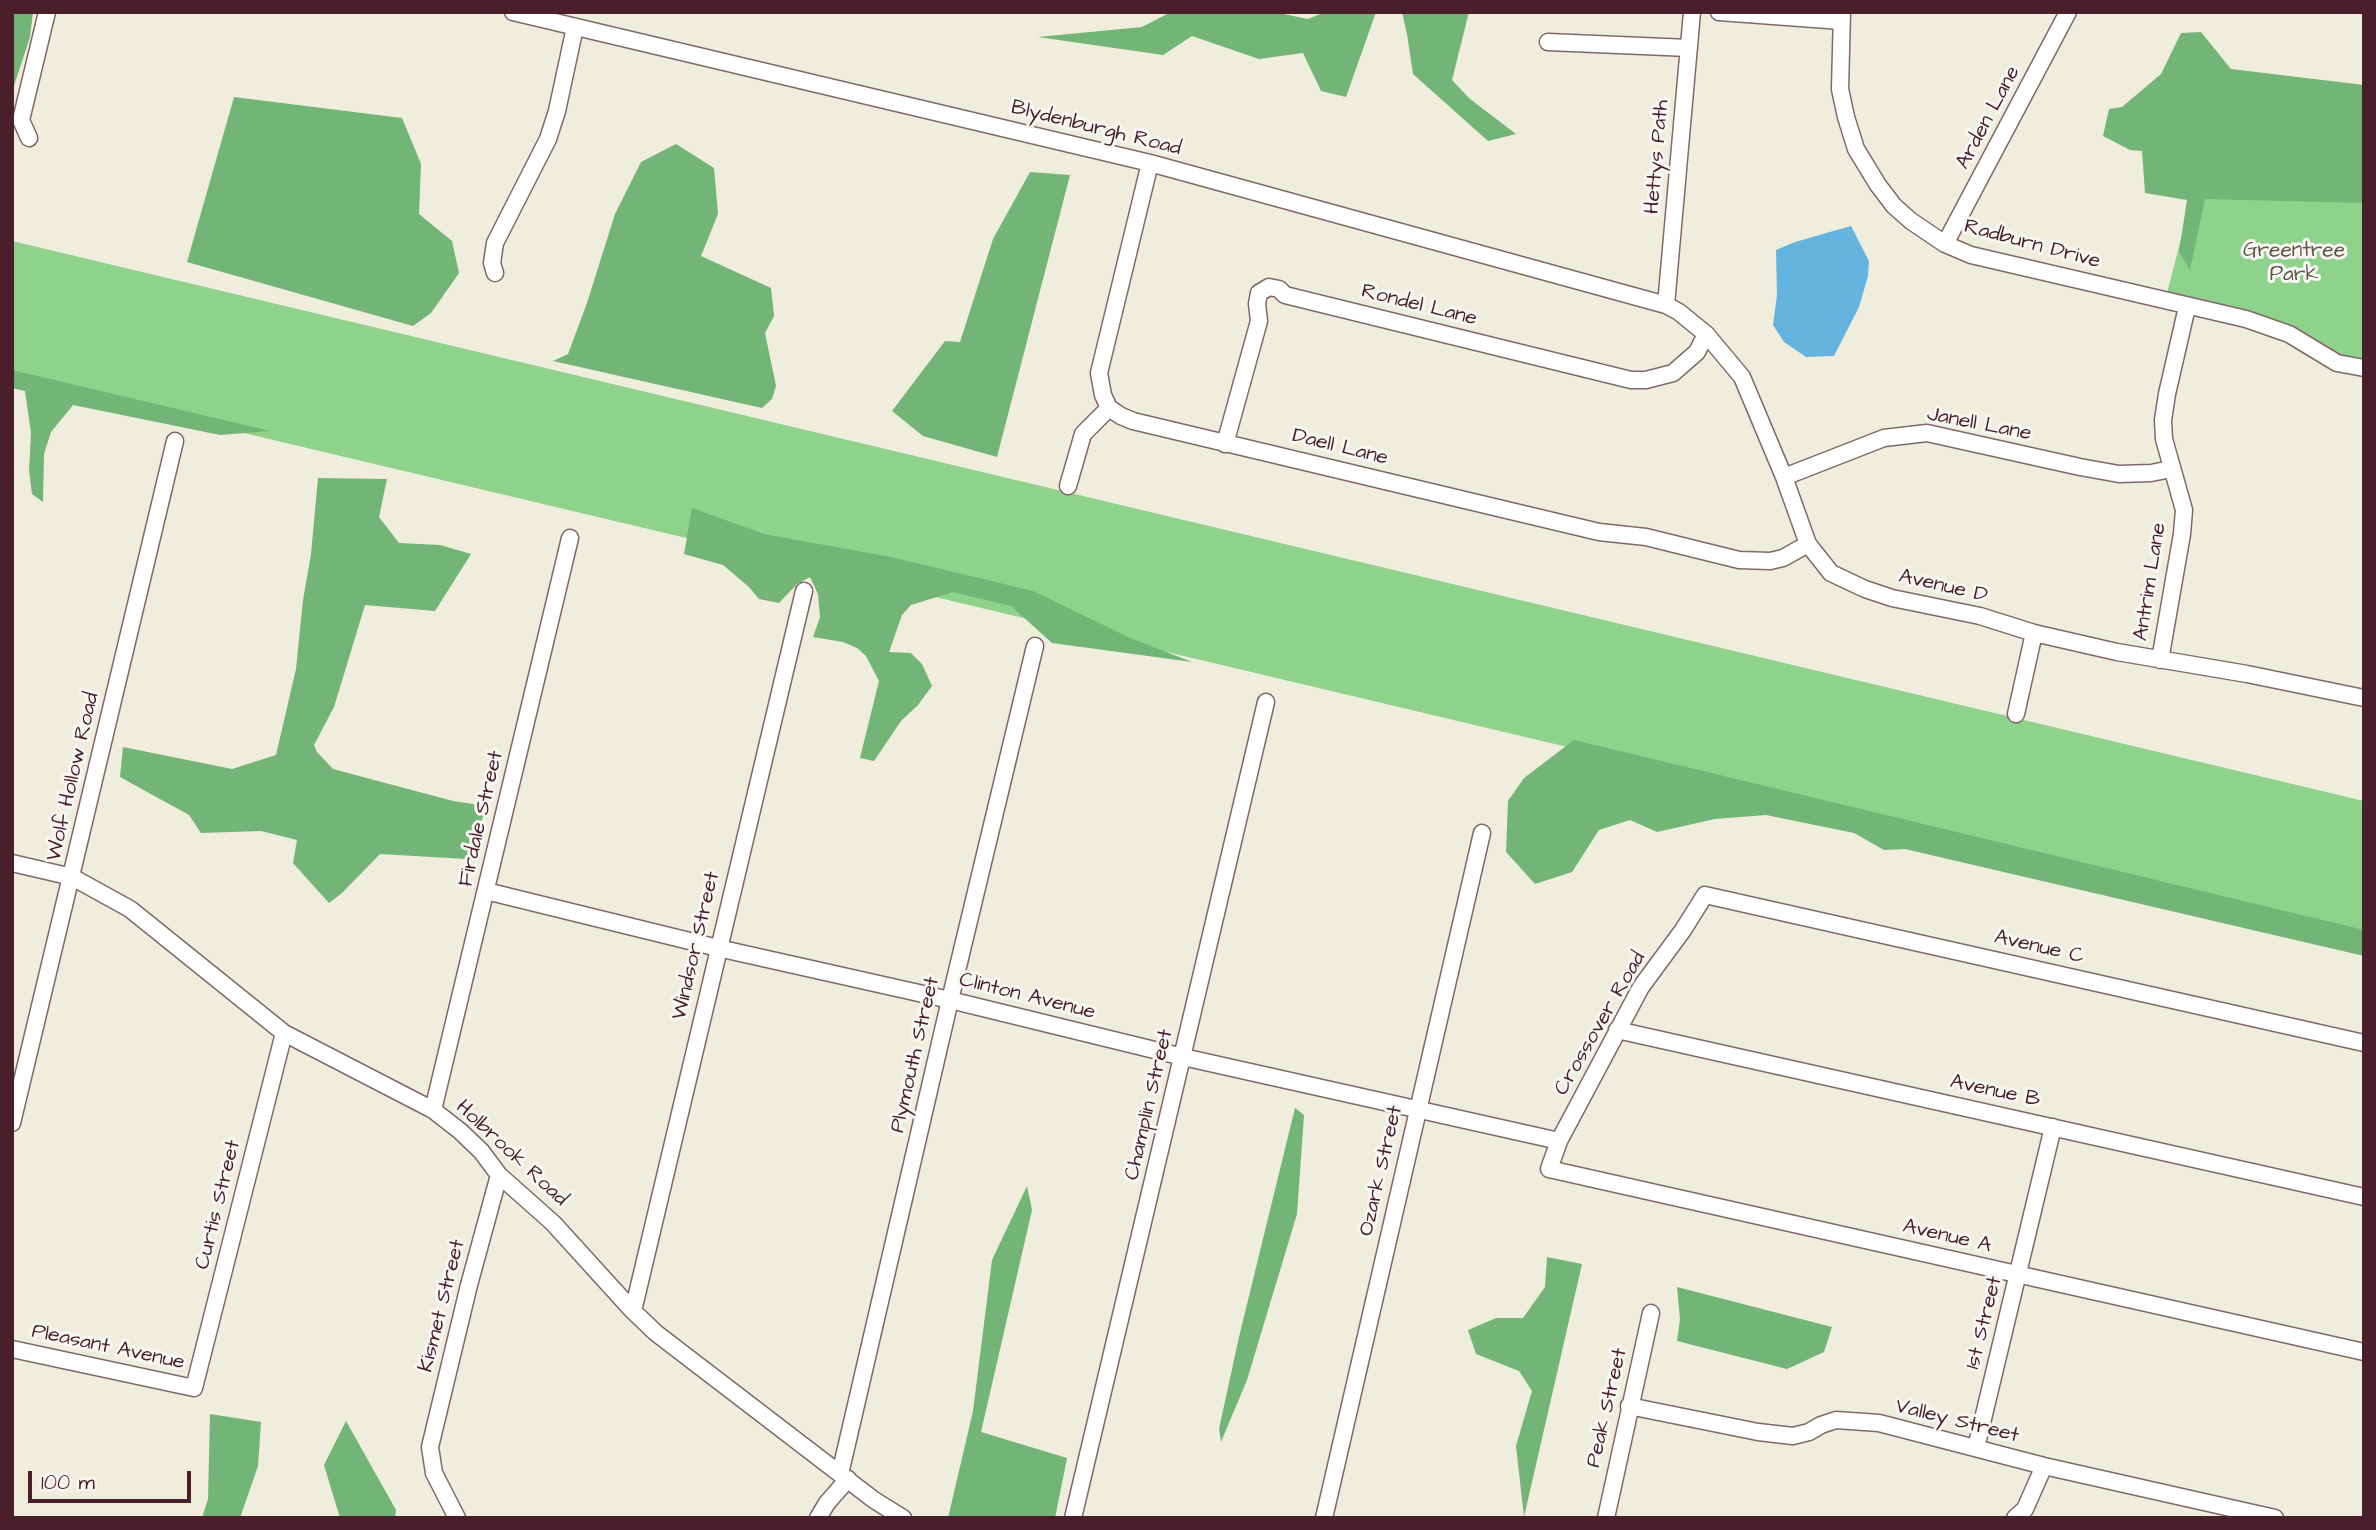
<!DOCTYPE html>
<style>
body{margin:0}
#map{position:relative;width:2376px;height:1530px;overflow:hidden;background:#efeddb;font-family:"Architects Daughter",sans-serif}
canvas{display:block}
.frame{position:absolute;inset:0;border:14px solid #4a1f2b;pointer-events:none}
.scale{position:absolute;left:28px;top:1471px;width:163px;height:32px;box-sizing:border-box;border:4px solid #4a1f2b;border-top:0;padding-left:9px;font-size:21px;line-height:24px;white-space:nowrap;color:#4a1f2b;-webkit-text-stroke:5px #f6f6f2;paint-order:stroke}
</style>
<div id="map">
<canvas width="2376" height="1530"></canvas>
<div class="frame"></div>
<div class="scale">100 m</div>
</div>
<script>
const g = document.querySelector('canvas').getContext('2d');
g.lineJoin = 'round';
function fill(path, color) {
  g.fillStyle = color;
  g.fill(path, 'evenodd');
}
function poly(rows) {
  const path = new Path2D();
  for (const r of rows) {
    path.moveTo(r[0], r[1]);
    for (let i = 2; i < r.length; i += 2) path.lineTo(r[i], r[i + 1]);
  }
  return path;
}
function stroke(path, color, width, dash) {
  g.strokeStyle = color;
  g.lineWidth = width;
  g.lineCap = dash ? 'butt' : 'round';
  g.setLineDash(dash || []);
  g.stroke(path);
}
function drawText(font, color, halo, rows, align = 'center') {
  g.font = font + ' "Architects Daughter",sans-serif';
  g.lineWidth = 6;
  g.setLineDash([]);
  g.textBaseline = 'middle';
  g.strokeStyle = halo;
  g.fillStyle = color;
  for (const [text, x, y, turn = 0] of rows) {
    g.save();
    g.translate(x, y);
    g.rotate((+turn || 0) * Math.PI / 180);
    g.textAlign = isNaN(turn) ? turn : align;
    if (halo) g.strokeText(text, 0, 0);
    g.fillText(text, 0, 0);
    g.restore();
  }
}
fill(poly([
 [2192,196,2364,197,2364,366,2289,334,2165,301],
 [12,241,2364,801,2364,936,12,378]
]), '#8fd28b');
fill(poly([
 [12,12,33,12,30,37,12,92],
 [1171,12,1274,12,1308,19,1325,12,1376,12,1346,97,1321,91,1303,53,1259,59,1192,36,1163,55,1038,37,1142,27],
 [1402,12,1469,12,1452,80,1470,99,1516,134,1488,141,1413,74,1407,34],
 [2201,32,2231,69,2364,85,2364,203,2205,199,2190,270,2179,252,2187,200,2145,193,2142,151,2130,150,2103,136,2109,109,2122,107,2161,74,2181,33],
 [234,97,402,118,421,164,419,214,452,241,459,273,431,313,413,326,187,262],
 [676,144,714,168,718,214,701,256,771,288,774,316,765,333,776,386,772,399,762,408,553,361,568,354,587,303,615,214,641,162],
 [1030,172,1070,175,997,457,923,436,892,411,945,341,960,342,993,239],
 [12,370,270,431,220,435,73,405,51,432,44,454,43,502,32,494,29,470,31,433,25,391,12,388],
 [318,478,387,479,379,517,399,543,440,545,471,554,435,611,365,605,334,707,314,745,317,752,333,769,453,801,487,806,467,859,380,854,342,893,329,903,293,863,297,840,261,831,201,833,189,815,120,777,123,747,232,769,276,755,296,669,303,600,311,554],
 [692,508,764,534,891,557,1033,591,1128,637,1192,662,1052,643,1011,606,953,592,911,605,902,615,889,652,911,653,922,664,932,686,918,705,901,721,874,761,860,758,879,681,866,656,857,648,843,642,813,637,820,617,818,594,810,577,797,584,779,603,759,599,749,587,723,565,684,554],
 [1574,740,2364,930,2364,956,1905,849,1884,850,1854,833,1766,815,1715,819,1657,832,1630,820,1599,830,1572,872,1535,884,1506,852,1508,801,1524,778],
 [1295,1108,1304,1115,1297,1214,1247,1380,1221,1442,1219,1429,1239,1337],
 [1027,1186,1032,1210,981,1432,1067,1458,1055,1518,948,1518,973,1411,992,1260],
 [1547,1257,1582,1264,1524,1517,1516,1446,1532,1391,1519,1371,1476,1354,1468,1330,1496,1318,1523,1318,1545,1287],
 [1677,1287,1832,1327,1824,1352,1787,1369,1677,1341,1680,1319],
 [210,1414,261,1422,258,1466,240,1518,202,1518,208,1499],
 [346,1421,396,1510,395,1518,340,1518,324,1465]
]), '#73b477');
fill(poly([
 [1851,226,1869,261,1868,276,1859,307,1834,356,1806,357,1784,342,1773,325,1777,295,1776,250,1795,242]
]), '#65b4df');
const minor = poly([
 [513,12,1150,163,1666,305,1679,312,1706,334,1742,377,1784,477,1808,544,1831,573,1865,589,1892,598,1980,616,2034,633,2117,652,2247,674,2364,698],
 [1719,12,1841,21],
 [1842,12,1840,89,1846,117,1856,149,1878,185,1894,206,1911,221,1945,244,1971,255,2246,319,2289,334,2337,363,2364,368],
 [1548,42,1689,48],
 [29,138,21,120,47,12],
 [1150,163,1099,373,1103,395,1109,408,1121,416,1133,421,1599,532,1646,537,1739,560,1770,561,1783,558,1808,544],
 [1945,244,2068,12],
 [495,273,492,263,495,243,548,139,557,111,575,27],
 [1666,305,1692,12],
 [1225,444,1259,321,1257,304,1259,293,1269,287,1279,289,1285,295,1631,380,1646,380,1673,373,1697,352,1706,334],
 [1784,477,1884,438,1927,433,2080,467,2119,474,2151,473,2171,469],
 [1068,486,1083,434,1109,408],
 [2160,660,2182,534,2184,510,2164,439,2163,420,2167,394,2187,307],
 [2016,714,2034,633],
 [12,863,72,877,130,909,284,1033,433,1110,460,1131,481,1151,499,1175,553,1223,633,1311,656,1333,874,1500,903,1518],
 [486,891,718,948,950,1000,1183,1057,1559,1141],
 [1617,1030,2364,1197],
 [2364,1043,1705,895,1683,930,1641,987,1559,1141,1549,1169,2364,1352],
 [433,1110,570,538],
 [12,1123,175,441],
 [633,1311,804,591],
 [12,1349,194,1388,284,1033],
 [1629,1406,1758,1432,1793,1436,1809,1432,1821,1425,1836,1420,1879,1423,2044,1466,2275,1518],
 [1976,1448,2053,1127],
 [840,1474,950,1000,1035,646],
 [457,1518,434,1473,430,1447,469,1285,499,1175],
 [818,1518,827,1503,848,1479],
 [1073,1518,1266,702],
 [1324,1518,1482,833],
 [1606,1518,1651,1313],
 [2015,1518,2025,1509,2044,1466]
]);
stroke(minor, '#846769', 19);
stroke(minor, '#fff', 16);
drawText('21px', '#4a1f2b', '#f6f6f2', [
 ["Arden Lane",1989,118,-62],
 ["Blydenburgh Road",1096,129,14],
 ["Hettys Path",1658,157,-85],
 ["Radburn Drive",2032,245,15],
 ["Rondel Lane",1419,306,14],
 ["Janell Lane",1979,425,11],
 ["Daell Lane",1340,448,14],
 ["Antrim Lane",2151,582,-81],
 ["Avenue D",1943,587,13],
 ["Wolf Hollow Road",74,777,-77],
 ["Firdale Street",482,819,-77],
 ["Windsor Street",697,946,-77],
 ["Avenue C",2039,948,13],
 ["Clinton Avenue",1027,997,14],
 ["Crossover Road",1601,1024,-60],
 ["Plymouth Street",916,1055,-77],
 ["Avenue B",1995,1092,12],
 ["Champlin Street",1150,1105,-77],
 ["Holbrook Road",511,1154,43],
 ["Ozark Street",1382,1171,-77],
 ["Curtis Street",219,1205,-76],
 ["Avenue A",1947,1237,13],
 ["Kismet Street",443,1306,-76],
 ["1st Street",1985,1323,-76],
 ["Pleasant Avenue",108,1348,12],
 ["Peak Street",1608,1408,-77],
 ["Valley Street",1957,1422,14]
]);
drawText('21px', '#5f5548', '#f6f6f2', [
 ["Greentree",2294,252],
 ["Park",2294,276]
]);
</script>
